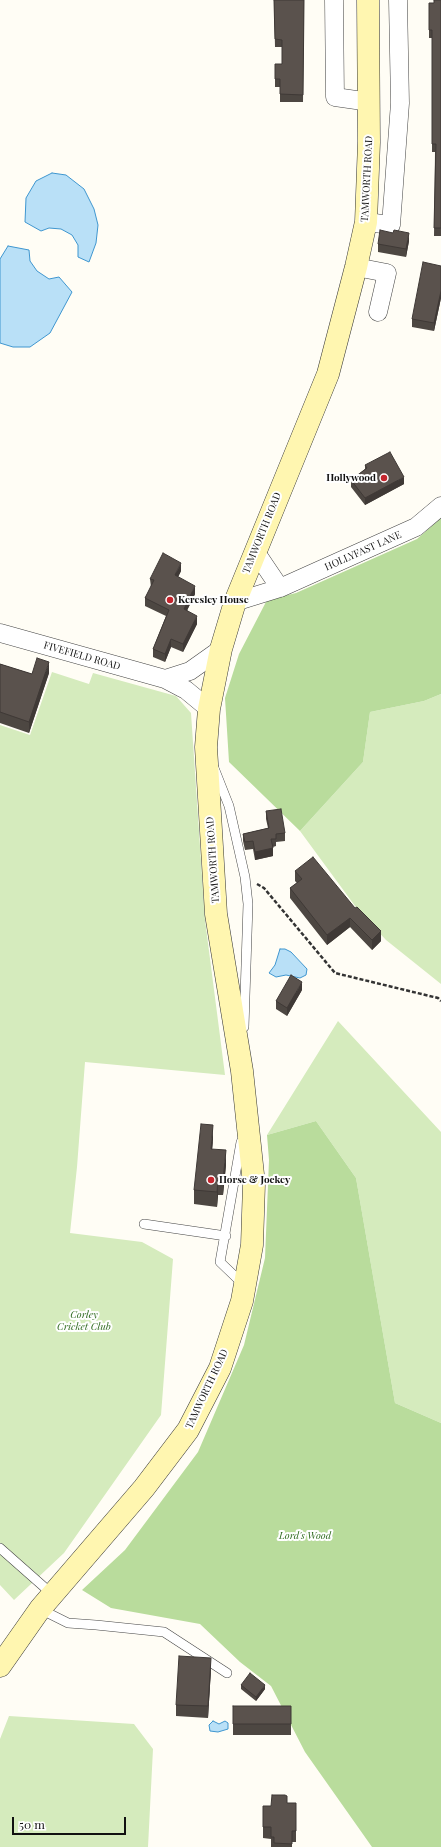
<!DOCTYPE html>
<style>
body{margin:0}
#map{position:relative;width:441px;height:1847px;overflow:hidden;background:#fffdf5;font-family:"Playfair Display",serif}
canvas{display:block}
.scale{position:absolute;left:12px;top:1817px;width:114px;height:18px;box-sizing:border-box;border:2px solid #111;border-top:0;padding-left:5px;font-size:12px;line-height:14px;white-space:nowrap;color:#111;-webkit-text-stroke:3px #fff;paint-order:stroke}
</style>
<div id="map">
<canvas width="441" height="1847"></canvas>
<div class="scale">50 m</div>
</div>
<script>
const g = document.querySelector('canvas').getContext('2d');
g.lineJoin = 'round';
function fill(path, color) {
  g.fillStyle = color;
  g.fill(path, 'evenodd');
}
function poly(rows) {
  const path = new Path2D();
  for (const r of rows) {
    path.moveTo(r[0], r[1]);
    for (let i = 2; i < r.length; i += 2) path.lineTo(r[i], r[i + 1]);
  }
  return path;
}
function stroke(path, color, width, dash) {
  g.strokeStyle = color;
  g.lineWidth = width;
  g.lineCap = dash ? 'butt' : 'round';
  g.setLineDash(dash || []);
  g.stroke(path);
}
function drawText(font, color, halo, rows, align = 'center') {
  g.font = font + ' "Playfair Display",serif';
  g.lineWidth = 4;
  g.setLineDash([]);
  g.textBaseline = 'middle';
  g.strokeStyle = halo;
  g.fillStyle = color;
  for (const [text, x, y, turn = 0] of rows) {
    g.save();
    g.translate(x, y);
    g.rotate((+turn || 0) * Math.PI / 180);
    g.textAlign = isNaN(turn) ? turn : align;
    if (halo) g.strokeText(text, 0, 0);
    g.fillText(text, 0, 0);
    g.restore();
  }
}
fill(poly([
 [52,672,89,684,93,673,176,696,191,713,205,920,225,1075,85,1062,77,1167,70,1233,142,1242,173,1259,161,1415,64,1553,14,1600,0,1585,0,725,30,735],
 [441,694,441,984,386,940,358,910,300,831,363,762,370,712,424,701],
 [338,1021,441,1132,441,1423,395,1403,356,1178,316,1121,267,1135],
 [9,1716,134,1724,153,1749,148,1847,0,1847,0,1739]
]), '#d5ebbd');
fill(poly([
 [441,518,441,694,424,701,370,712,363,762,300,831,229,762,225,698,239,654,267,600,296,593,417,539],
 [316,1121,356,1178,395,1403,441,1423,441,1847,372,1847,305,1752,271,1686,240,1662,200,1624,111,1608,82,1590,125,1550,198,1452,244,1345,265,1258,269,1160,267,1135]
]), '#b9dc9c');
const water = poly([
 [52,173,66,175,84,189,94,209,98,225,96,243,89,262,78,257,78,245,72,235,61,229,49,228,41,231,25,222,26,198,36,181,52,173],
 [8,246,29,250,30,261,37,271,49,279,59,277,72,292,50,333,30,347,13,347,0,343,0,259,8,246],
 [280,949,285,949,291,952,307,969,306,975,300,978,286,975,276,977,269,973,275,965,280,949],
 [213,1721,219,1724,225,1721,228,1723,228,1729,218,1732,210,1731,209,1725,213,1721]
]);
fill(water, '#b9e0f7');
stroke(water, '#3f96cf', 1);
const lane = poly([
 [214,768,229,806,245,877,248,904,244,1027],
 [241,1142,220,1262,244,1285],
 [144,1224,226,1236],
 [0,1548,52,1594],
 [40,1609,68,1623,96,1625,164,1632,227,1673]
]);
const street = poly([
 [334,0,335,97,370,102],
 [366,222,391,225,400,103,398,0],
 [356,267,387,273,378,312],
 [255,551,280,588],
 [235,602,280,588,416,527,441,506],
 [0,633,165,679,186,690,209,709],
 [165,679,190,671,221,649]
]);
const secondary = poly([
 [0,1666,40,1609,144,1488,188,1430,220,1368,242,1301,252,1245,254,1184,242,1071,216,914,206,747,209,709,221,649,235,602,328,374,356,267,366,222,369,142,368,0]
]);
stroke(lane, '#444', 10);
stroke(street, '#444', 19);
stroke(secondary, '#333', 23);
stroke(poly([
 [257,884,264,888,335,973,438,998,441,1001]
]), '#333', 2.5, [4, 2]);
stroke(lane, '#fff', 9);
stroke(street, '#fff', 18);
stroke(secondary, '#fff6b0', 22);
fill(poly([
 [274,0,304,0,303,102,280,102,280,87,275,87,275,64,282,64,282,47,275,47],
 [441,0,441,241,441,236,434,236,435,152,432,152,432,38,429,38,429,3,434,3],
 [409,241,406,257,378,252,378,244],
 [441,266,441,298,434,331,412,327,412,319],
 [365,465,404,484,365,505,351,487,351,480,365,469],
 [181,571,178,577,195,594,187,610,197,624,183,652,171,647,165,662,153,657,153,649,166,616,145,606,145,598,151,587,150,579],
 [0,664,32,674,49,673,29,733,0,723],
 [266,811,285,833,285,841,276,842,276,846,273,847,273,856,255,860,253,849,245,850,243,841,243,834,268,828,266,819],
 [295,871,381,941,372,950,350,927,327,945,290,898,290,888,297,883,295,881],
 [302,990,287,1016,276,1009,276,1001],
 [213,1140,212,1149,226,1165,223,1195,218,1195,217,1207,194,1204,194,1190],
 [211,1669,208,1718,176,1716,176,1705],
 [241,1685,265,1689,256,1701,241,1689],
 [233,1706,291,1706,291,1735,233,1735],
 [287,1803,296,1803,296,1842,292,1842,292,1847,271,1847,271,1839,263,1838,263,1806,271,1806]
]), '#4d4742');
fill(poly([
 [409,233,409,241,406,257,406,249],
 [441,291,441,298,434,331,434,323],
 [404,477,404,484,365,505,365,498],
 [181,563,181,571,175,583,175,575],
 [195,586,195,594,184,617,184,609],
 [197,616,197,624,183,652,183,644],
 [171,639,171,647,165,662,165,654],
 [49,662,49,673,29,733,29,722],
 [273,848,273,856,255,860,255,852],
 [350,918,350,927,327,945,327,935],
 [381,931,381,941,372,950,372,940],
 [302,982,302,990,287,1016,287,1008],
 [213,1125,213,1140,211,1163,211,1149],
 [226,1150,226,1165,223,1195,223,1181],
 [218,1180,218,1195,217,1207,217,1192],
 [211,1658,211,1669,208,1718,208,1706],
 [265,1685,265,1689,256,1701,256,1697]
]), '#3f3936');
const building = poly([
 [274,0,304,0,303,95,280,94,280,79,275,79,275,64,282,64,282,40,275,39,274,0],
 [434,0,441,0,441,228,434,228,436,144,432,144,432,30,429,30,429,3,434,3,434,0],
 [380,230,393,233,394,230,409,233,406,249,378,244,380,230],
 [423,262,441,266,441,291,434,323,412,319,423,262],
 [390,452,404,477,365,498,351,480,367,468,365,465,390,452],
 [163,553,181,563,175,575,195,586,184,609,197,616,183,644,171,639,165,654,153,649,169,610,145,598,154,580,150,579,163,553],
 [37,658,49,662,29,722,0,712,0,664,32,674,37,658],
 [281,809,285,833,276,834,276,839,271,839,273,848,255,852,253,841,245,842,243,834,269,828,266,811,281,809],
 [313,857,355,908,357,907,381,931,372,940,350,918,327,935,290,888,302,879,295,871,313,857],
 [291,975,302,982,287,1008,276,1001,291,975],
 [201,1124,213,1125,211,1149,226,1150,223,1181,218,1180,217,1192,194,1190,201,1124],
 [179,1656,211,1658,208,1706,176,1705,179,1656],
 [250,1673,265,1685,256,1697,241,1685,250,1673],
 [233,1706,291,1706,291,1724,233,1724,233,1706],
 [272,1795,285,1795,287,1796,287,1803,296,1803,296,1831,292,1831,292,1844,274,1843,274,1837,271,1837,271,1827,263,1827,263,1806,271,1806,272,1795]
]);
fill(building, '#5a524d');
stroke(building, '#3f3936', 1);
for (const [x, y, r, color] of [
 [384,478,4,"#c4262e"],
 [170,600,4,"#c4262e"],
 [211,1180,4,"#c4262e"]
]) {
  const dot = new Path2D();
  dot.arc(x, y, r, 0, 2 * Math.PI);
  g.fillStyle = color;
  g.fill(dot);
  stroke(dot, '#fff', 1.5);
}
drawText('10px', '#111', '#fff', [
 ["TAMWORTH ROAD",367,179,-87],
 ["TAMWORTH ROAD",262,533,-68],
 ["HOLLYFAST LANE",363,551,-24],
 ["FIVEFIELD ROAD",82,656,16],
 ["TAMWORTH ROAD",213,860,-94],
 ["TAMWORTH ROAD",207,1389,-65]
]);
drawText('bold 10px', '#111', '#fff', [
 ["Hollywood",376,478,"right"],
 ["Keresley House",178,600],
 ["Horse & Jockey",219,1180]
], 'left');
drawText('italic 10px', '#2f6b1f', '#fff', [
 ["Corley",84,1315],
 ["Cricket Club",84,1327],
 ["Lord's Wood",305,1536]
]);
</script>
